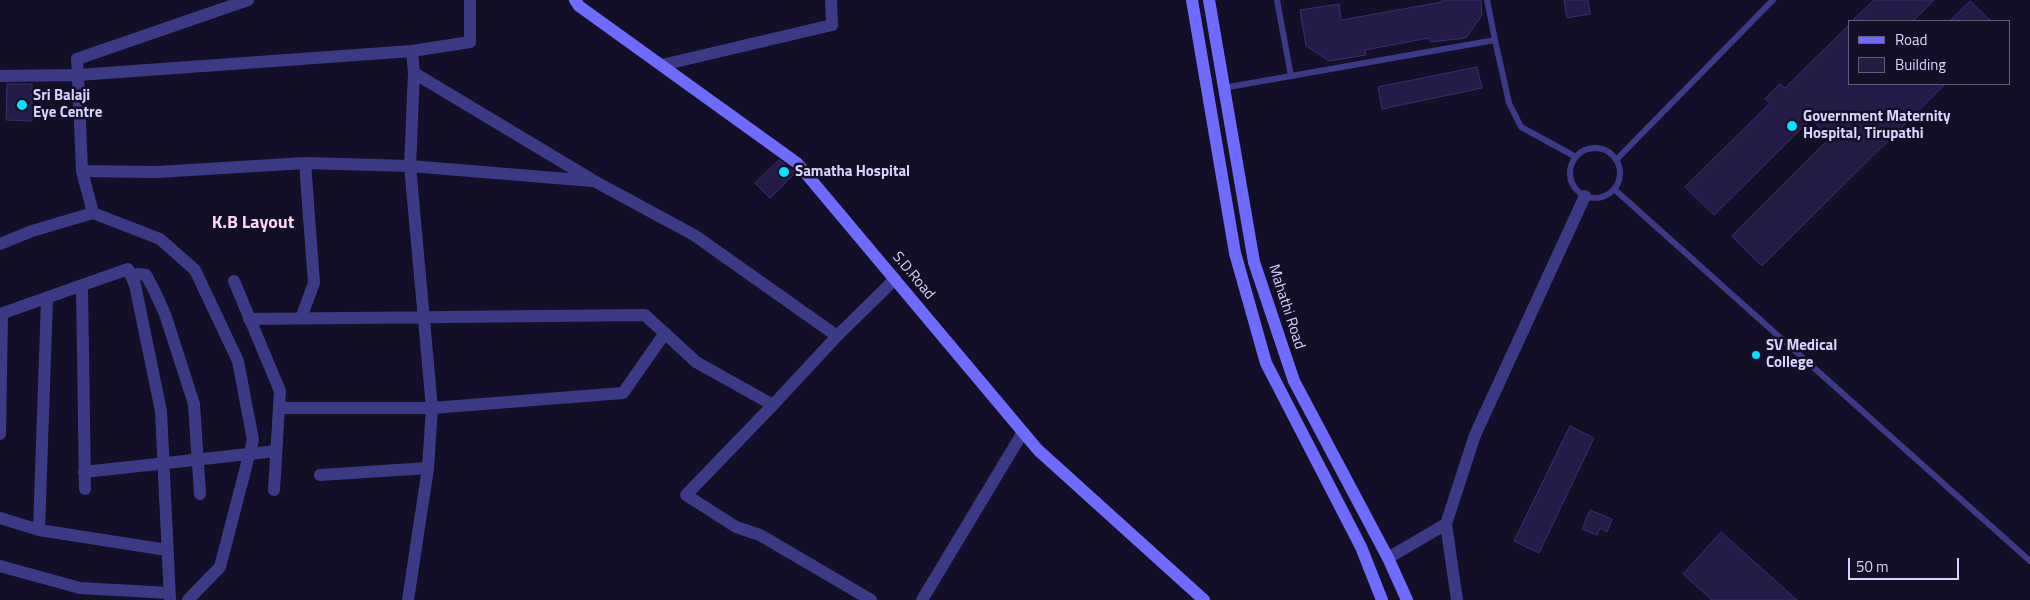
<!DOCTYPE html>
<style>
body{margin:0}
#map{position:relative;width:2030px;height:600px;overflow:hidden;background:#130f26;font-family:"Titillium Web",sans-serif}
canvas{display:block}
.legend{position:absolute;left:1848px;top:20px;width:162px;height:65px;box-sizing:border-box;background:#130f26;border:1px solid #625e7d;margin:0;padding:6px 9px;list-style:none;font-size:15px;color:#d9d4ff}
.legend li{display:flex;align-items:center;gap:10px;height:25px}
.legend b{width:25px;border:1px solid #625e7d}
.scale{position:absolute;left:1848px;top:558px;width:111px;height:22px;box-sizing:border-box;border:2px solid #d9d4ff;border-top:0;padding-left:6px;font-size:15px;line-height:18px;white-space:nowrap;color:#d9d4ff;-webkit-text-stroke:4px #130f26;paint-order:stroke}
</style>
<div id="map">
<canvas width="2030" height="600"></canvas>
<ul class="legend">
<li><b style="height:6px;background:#6f6bff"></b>Road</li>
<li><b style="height:14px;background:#241b47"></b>Building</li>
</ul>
<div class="scale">50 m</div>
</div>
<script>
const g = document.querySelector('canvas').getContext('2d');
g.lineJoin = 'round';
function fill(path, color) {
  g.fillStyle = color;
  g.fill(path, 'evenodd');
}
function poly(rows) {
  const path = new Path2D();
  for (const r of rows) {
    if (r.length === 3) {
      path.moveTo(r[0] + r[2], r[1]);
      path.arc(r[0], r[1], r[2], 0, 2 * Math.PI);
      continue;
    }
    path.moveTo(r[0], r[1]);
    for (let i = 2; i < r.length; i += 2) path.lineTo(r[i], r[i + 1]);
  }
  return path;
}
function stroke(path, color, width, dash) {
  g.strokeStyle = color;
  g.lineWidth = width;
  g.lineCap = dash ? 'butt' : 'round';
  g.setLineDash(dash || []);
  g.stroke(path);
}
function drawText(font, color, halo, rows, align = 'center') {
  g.font = font + ' "Titillium Web",sans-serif';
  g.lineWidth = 5;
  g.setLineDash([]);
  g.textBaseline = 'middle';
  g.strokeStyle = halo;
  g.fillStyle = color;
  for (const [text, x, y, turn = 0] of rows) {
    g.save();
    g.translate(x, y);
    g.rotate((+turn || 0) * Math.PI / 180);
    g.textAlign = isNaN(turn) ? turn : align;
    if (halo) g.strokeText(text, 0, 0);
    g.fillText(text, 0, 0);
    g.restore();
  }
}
const building = poly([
 [1442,0,1481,0,1482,15,1466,38,1430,42,1429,38,1365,50,1366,55,1329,61,1306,46,1300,10,1339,4,1341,20,1442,2,1442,0],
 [1564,0,1588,0,1590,14,1567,18,1564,0],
 [1874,0,1934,0,1913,21,1852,21,1874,0],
 [1970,1,1991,21,1950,21,1970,1],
 [1849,25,1849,84,1945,84,1762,266,1732,236,1830,138,1811,119,1714,215,1685,187,1770,103,1765,99,1780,84,1785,88,1849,25],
 [1477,67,1482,88,1382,109,1378,87,1477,67],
 [7,84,32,84,32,121,6,120,7,84],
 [779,160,795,173,770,198,755,183,779,160],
 [1570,426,1594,438,1539,553,1514,541,1570,426],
 [1590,510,1612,519,1607,532,1600,528,1597,535,1582,529,1590,510],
 [1721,532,1797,600,1712,600,1683,574,1721,532]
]);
fill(building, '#241b47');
stroke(building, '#3b2d73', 1);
stroke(poly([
 [1277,0,1291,76],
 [1495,40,1509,103,1521,127,1576,157],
 [1223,88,1495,40,1487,0],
 [1595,173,25],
 [1616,160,1773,0],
 [1614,189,2030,561]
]), '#3d3a85', 6);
stroke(poly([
 [412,51,414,73,410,166,432,408,428,468],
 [662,65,832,25,831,0],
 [414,73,594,181,694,235,837,336,895,279],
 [0,76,78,75,77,59,248,0],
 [82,171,157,172,305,163,410,166,592,181],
 [93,213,82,171,78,75,412,51,470,42,470,0],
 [0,244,32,231,93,213,160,239,195,270,238,361,253,440,220,567,188,600],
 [131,276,138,274,146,275,154,290,165,314,194,404,200,494],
 [234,281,280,391,274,490],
 [82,286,85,489],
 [0,314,128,269,135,285,161,411,170,600],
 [301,318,314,283,305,163],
 [249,319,645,315,696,362,773,405,837,336],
 [773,405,686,495,736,527,760,535,871,600],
 [279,408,432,408,623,393,665,333],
 [0,434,2,314],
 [84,472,276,451],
 [320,475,428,468,408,600],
 [0,518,39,530,167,550],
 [39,530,47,299],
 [1388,558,1446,524],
 [0,566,80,588,169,593],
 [922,600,1023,432],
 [1457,600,1446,524,1475,435,1585,196]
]), '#3d3a85', 12);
stroke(poly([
 [575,0,579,6,797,163,1038,450,1204,600],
 [1192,0,1235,253,1266,363,1361,547,1382,600],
 [1209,0,1254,262,1294,381,1388,558,1407,600]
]), '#6f6bff', 12);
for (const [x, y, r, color] of [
 [22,105,6,"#00e5ff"],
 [1792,126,6,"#00e5ff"],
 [784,172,6,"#00e5ff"],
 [1756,355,5,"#00e5ff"]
]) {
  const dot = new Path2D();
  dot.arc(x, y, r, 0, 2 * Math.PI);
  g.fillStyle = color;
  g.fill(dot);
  stroke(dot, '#130f26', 2);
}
drawText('bold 15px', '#d9d4ff', '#130f26', [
 ["Sri Balaji",33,96],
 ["Eye Centre",33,113],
 ["Government Maternity",1803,117],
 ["Hospital, Tirupathi",1803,134],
 ["Samatha Hospital",795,172],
 ["SV Medical",1766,346],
 ["College",1766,363]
], 'left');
drawText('15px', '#d9d4ff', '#130f26', [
 ["S.D.Road",913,276,50],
 ["Mahathi Road",1286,307,72]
]);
drawText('bold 18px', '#ffd6f0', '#130f26', [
 ["K.B Layout",253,224]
]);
</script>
